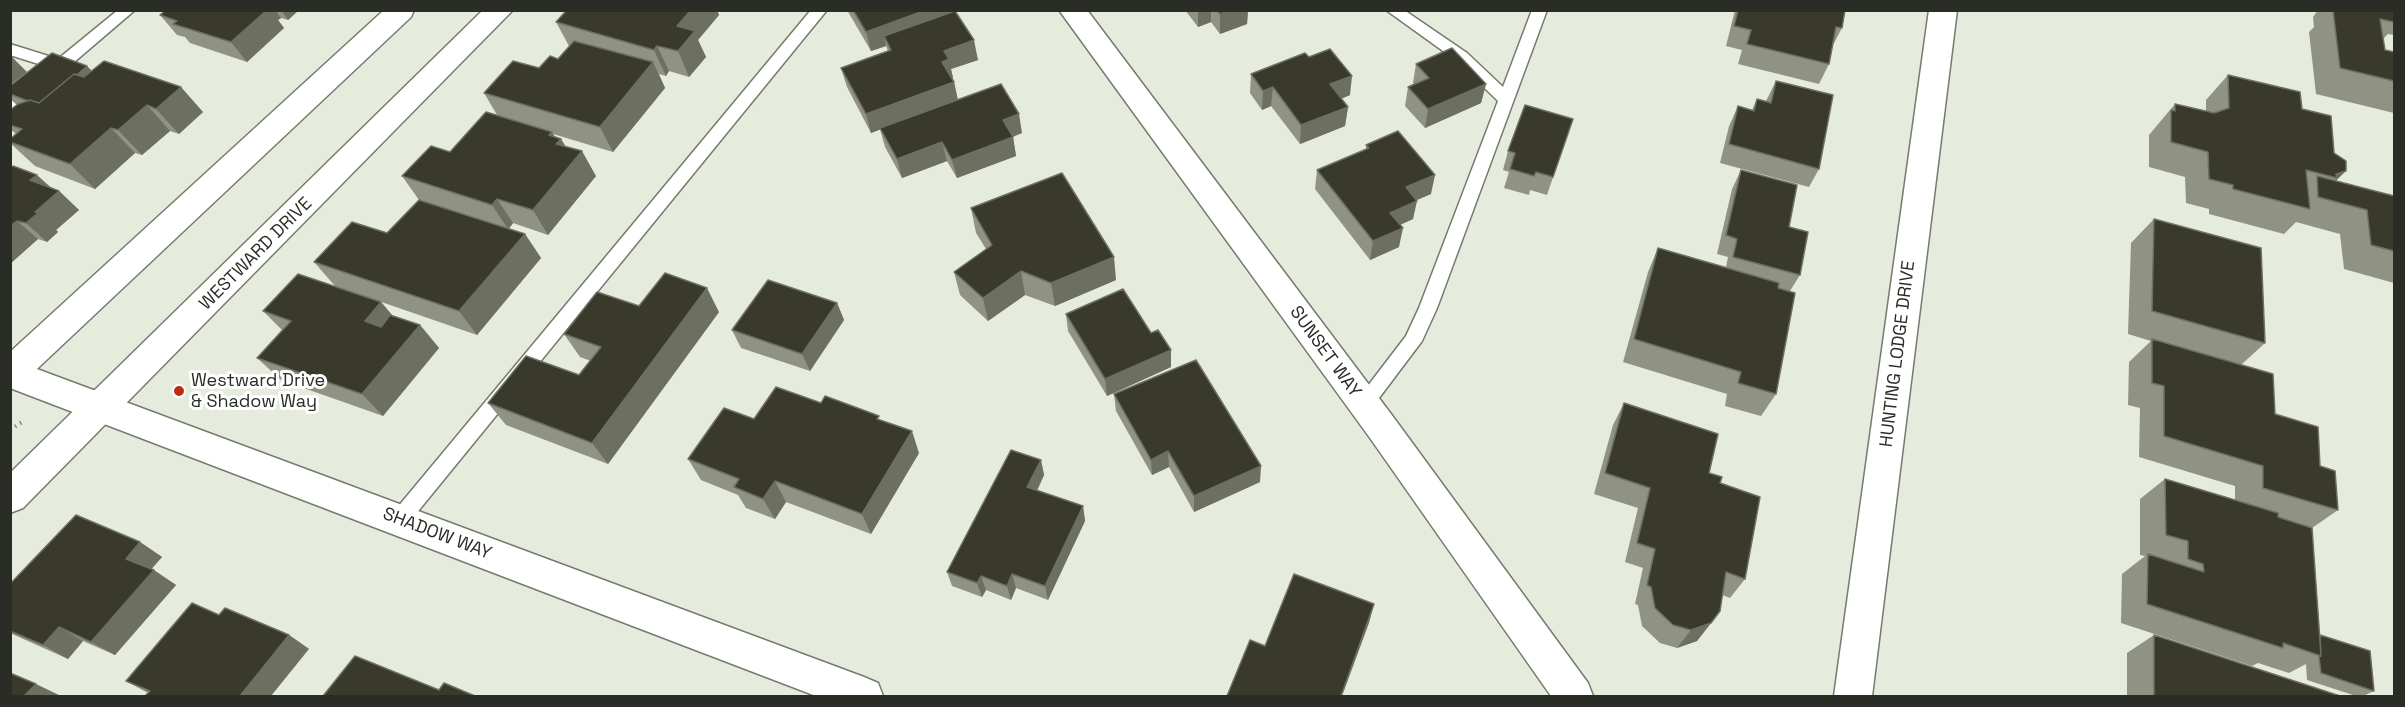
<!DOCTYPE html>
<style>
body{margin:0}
#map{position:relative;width:2405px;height:707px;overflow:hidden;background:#e6ecdd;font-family:"Space Grotesk",sans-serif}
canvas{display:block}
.frame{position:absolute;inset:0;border:12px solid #2a2c26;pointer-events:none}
</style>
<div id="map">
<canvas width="2405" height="707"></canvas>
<div class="frame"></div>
</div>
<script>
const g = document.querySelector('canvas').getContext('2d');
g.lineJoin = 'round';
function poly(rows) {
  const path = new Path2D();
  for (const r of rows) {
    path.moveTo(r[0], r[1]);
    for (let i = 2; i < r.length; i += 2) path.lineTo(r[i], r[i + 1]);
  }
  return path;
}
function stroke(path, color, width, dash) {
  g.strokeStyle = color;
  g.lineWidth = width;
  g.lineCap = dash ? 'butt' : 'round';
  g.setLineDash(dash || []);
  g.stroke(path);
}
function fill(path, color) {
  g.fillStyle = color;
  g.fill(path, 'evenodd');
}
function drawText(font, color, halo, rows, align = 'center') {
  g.font = font + ' "Space Grotesk",sans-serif';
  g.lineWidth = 6;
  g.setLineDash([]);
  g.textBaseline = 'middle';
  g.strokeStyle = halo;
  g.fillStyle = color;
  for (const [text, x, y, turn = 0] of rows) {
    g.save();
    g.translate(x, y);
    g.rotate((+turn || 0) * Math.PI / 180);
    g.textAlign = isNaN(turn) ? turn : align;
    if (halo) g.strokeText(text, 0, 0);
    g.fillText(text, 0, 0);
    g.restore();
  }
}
const lane = poly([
 [118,10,135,10,66,69,16,110,10,112,10,97,48,67,10,55,10,44,58,59,118,10],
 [811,10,827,10,406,526,399,529,392,526,389,520,392,514,811,10],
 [1386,10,1404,10,1467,53,1503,87,1532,10,1547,10,1437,308,1422,341,1370,410,1363,412,1356,410,1354,404,1406,336,1419,308,1498,101,1457,61,1386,10]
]);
const street = poly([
 [1059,10,1087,10,1394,418,1588,683,1593,696,1551,696,1370,438,1059,10],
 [1929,10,1957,10,1872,696,1834,696,1929,10],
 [10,359,864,677,878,683,883,696,816,696,10,388,10,359]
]);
const secondary = poly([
 [384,10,414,10,411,17,22,383,10,387,10,352,384,10],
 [483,10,513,10,23,508,10,513,10,473,483,10]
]);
stroke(lane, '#757b6d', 3);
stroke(street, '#757b6d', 3);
stroke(secondary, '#757b6d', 3);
stroke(poly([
 [10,430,22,422]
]), '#83877d', 4, [1.5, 4.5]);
fill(lane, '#fff');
fill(street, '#fff');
fill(secondary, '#fff');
fill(poly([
 [166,10,299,10,288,20,281,18,278,20,284,28,247,62,190,43,185,37,177,35,160,15],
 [567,10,717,10,719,15,698,40,706,57,689,77,669,71,666,76,659,74,665,88,613,152,553,134,554,137,561,139,566,147,596,176,548,235,513,223,509,229,525,234,541,258,477,335,335,286,314,262,387,233,419,200,402,176,450,152,497,115,484,93,558,59,569,46,556,22],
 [847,10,953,10,978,60,951,69,953,78,952,78,954,82,958,100,1022,133,1013,137,1016,156,957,178,947,161,902,178,885,147,880,129,871,133,847,87,841,68,888,51,886,46,871,51],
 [1185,10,1248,10,1247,24,1220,34,1211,22,1198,27],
 [1735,10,1845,10,1842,28,1833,45,1829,64,1819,84,1738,64,1742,50,1726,46],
 [2318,10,2394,10,2394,35,2388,34,2383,39,2385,50,2394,52,2394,113,2316,94,2309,32,2314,27,2313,17],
 [1416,64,1486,84,1481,103,1425,128,1405,106,1408,87,1414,84,1413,83],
 [92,71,203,112,179,134,170,131,142,155,135,153,95,189,35,166,10,143,10,139,16,134,10,129,10,110,17,105,10,99,10,86],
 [1251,74,1350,95,1341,99,1348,107,1345,126,1300,144,1271,106,1262,110,1250,93],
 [2228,75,2302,109,2334,153,2346,161,2336,181,2394,196,2394,283,2344,269,2340,234,2296,222,2284,234,2209,214,2209,209,2186,203,2185,177,2149,167,2149,135,2175,104,2206,111,2206,100],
 [1776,81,1819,169,1809,187,1720,163,1729,126,1738,106,1752,110,1757,99,1766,101],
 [1573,119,1547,195,1530,190,1529,195,1504,188,1509,172,1503,170,1508,151],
 [1366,145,1431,194,1416,200,1413,219,1400,225,1399,247,1370,260,1315,189,1317,170,1366,150],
 [10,168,59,191,79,210,56,230,58,232,47,242,38,239,10,264],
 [1741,170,1789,227,1800,275,1790,291,1776,394,1761,416,1725,406,1727,394,1623,362,1648,272,1658,248,1726,267,1728,257,1717,254,1732,189],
 [971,208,1116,280,1055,306,1025,295,988,321,960,295,954,272,986,249,976,233],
 [2154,219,2265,343,2241,365,2275,414,2320,466,2338,510,2312,528,2320,635,2374,691,2363,696,2356,696,2307,680,2306,664,2289,673,2258,663,2252,666,2121,623,2122,574,2145,556,2140,555,2140,499,2165,479,2235,500,2235,486,2139,457,2140,408,2128,405,2129,362,2151,341,2128,334,2131,243],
 [381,302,393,316,420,325,439,348,383,416,281,380,257,358,282,330,263,311],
 [837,303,844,320,810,371,741,348,732,330],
 [639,306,719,312,608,464,506,425,488,403,579,375,591,361,580,357,564,334],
 [1066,314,1151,333,1171,350,1171,367,1107,396,1068,331],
 [1114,394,1260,482,1194,512,1169,467,1152,475,1116,411],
 [821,403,880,420,919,453,871,534,786,502,775,519,746,508,738,495,701,480,688,459,754,419],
 [1624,403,1709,473,1720,483,1745,579,1730,598,1722,595,1711,623,1697,641,1677,648,1660,643,1642,626,1638,605,1635,604,1643,568,1625,562,1638,508,1594,494,1613,425],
 [1041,460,1044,475,1037,491,1083,506,1085,521,1048,600,1016,588,1011,600,986,590,982,597,952,586,947,572],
 [140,542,162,557,151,569,176,585,115,655,83,641,68,659,10,633,10,584],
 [219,615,289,635,309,649,148,693,126,681],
 [2154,635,2340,696,2127,696,2127,653]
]), '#909284');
fill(poly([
 [262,10,275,10,281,18,278,20,284,28,247,62,231,42],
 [281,10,299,10,288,20],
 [691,10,717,10,719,15,698,40,706,57,689,77,678,51,677,26],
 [926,10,953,10,956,21,884,36,886,46,871,51,866,32],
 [1198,10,1211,10,1211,22,1198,27],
 [1230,10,1248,10,1247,24,1220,34,1220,14],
 [974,40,978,60,951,69,953,78,946,81,942,62,944,51],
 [657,46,669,71,666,76,654,50],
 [10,55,27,72,10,85],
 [653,62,665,88,613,152,600,127],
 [87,66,106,85,40,105],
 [1352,76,1350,95,1328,104,1330,84],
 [954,82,958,101,871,133,866,114],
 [1486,84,1481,103,1425,128,1428,109],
 [181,87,203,112,179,134,156,109],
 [1273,87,1271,106,1262,110,1263,91],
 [147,105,170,131,142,155,118,130],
 [1348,107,1345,126,1300,144,1301,125],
 [1019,114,1022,133,1006,139,1003,120],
 [111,128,135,153,95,189,70,164],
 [552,132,558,142,561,139,574,161,582,151,596,176,548,235,533,210,549,135],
 [1013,137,1016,156,957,178,952,160],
 [942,142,947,161,902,178,897,159],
 [2346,171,2320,196,2318,196,2337,178,2336,174],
 [37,175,57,193,59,191,79,210,56,230,58,232,47,242,26,223,35,212,30,180],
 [1435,175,1431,194,1403,206,1406,187],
 [497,199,513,223,508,229,492,205],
 [1417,201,1413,219,1386,231,1390,213],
 [17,221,38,239,10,264,10,226],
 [1403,228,1399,247,1370,260,1373,241],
 [525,234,541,258,477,335,459,311],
 [1114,257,1116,280,1055,306,1051,283],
 [1021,271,1025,295,988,321,983,298],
 [707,288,719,312,608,464,592,443],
 [381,302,401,326,386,344,365,321],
 [837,303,844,320,810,371,802,354],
 [420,325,439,348,383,416,362,394],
 [1171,350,1171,367,1107,396,1105,379],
 [912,431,919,453,871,534,862,514],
 [1168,451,1169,467,1152,475,1151,460],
 [1041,460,1044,475,1031,503,1027,487],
 [1261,466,1260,482,1194,512,1194,496],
 [775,481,786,502,775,519,763,499],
 [1083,506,1085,521,1048,600,1045,586],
 [140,542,162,557,148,573,126,559],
 [154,570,176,585,115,655,91,642],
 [1012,574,1016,588,1011,600,1007,586],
 [981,576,986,590,982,597,977,583],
 [1374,604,1369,623,1342,696,1341,696],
 [1711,623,1697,641,1677,648,1691,630],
 [59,627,83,641,68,659,43,645],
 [289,635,309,649,271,696,240,696],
 [36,684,61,696,24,696]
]), '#6d6f61');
const building = poly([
 [166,10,267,10,231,42,173,24,177,21,160,15,166,10],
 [567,10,691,10,677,26,695,31,678,51,657,46,654,50,556,22,567,10],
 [853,10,926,10,866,32,853,10],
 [1217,10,1230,10,1220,14,1217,10],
 [1738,10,1845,10,1842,28,1836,27,1829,64,1747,44,1751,30,1734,26,1738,10],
 [2333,10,2394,10,2394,22,2380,19,2385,50,2394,52,2394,81,2340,68,2333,10],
 [955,11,974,40,944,51,949,59,942,62,954,82,866,114,841,68,891,50,884,36,955,11],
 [574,41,653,62,600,127,484,93,513,61,539,68,550,56,558,59,574,41],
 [1452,48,1486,84,1428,109,1408,87,1429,78,1416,64,1452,48],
 [1330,49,1352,76,1330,84,1348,107,1301,125,1273,87,1263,91,1251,74,1305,53,1309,57,1330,49],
 [52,53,87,66,77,75,74,74,39,103,30,100,28,101,10,94,10,86,52,53],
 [104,61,181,87,156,109,147,105,118,130,111,128,70,164,10,142,10,139,22,129,10,125,10,110,18,104,30,100,39,103,74,74,84,77,104,61],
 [2228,75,2300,92,2302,109,2331,116,2334,153,2346,161,2346,171,2336,174,2337,178,2306,170,2310,209,2233,189,2233,185,2209,179,2208,152,2171,142,2171,110,2175,111,2175,104,2214,113,2229,108,2228,75],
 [1776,81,1833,95,1819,169,1729,144,1738,106,1754,111,1757,99,1771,103,1776,81],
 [1001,84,1019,114,1003,120,1013,137,952,160,942,142,897,159,880,128,1001,84],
 [1525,105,1573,119,1553,177,1536,172,1534,176,1510,169,1515,153,1508,151,1525,105],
 [486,112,552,132,549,135,561,139,556,144,582,151,533,210,497,199,492,205,402,176,431,146,450,152,486,112],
 [1398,131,1435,175,1406,187,1417,201,1390,213,1403,228,1373,241,1317,170,1369,148,1366,145,1398,131],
 [13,166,37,175,30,180,59,191,35,212,38,213,26,223,17,221,10,226,10,168,13,166],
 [1741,170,1797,185,1789,227,1808,232,1800,275,1733,257,1737,239,1726,235,1741,170],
 [1062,173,1114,257,1051,283,1021,271,983,298,954,272,992,245,971,208,1062,173],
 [2317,176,2394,196,2394,251,2371,245,2367,210,2318,197,2317,176],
 [419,200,525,234,459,311,314,262,352,222,387,233,419,200],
 [2154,219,2261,248,2265,343,2152,311,2154,219],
 [1658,248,1779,283,1778,288,1795,293,1776,394,1738,383,1741,372,1634,339,1658,248],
 [665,273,707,288,592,443,488,403,526,356,579,375,601,347,564,334,597,292,639,306,665,273],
 [298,274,381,302,365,321,381,327,390,315,420,325,362,394,257,358,291,321,263,311,298,274],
 [768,280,837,303,802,354,732,330,768,280],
 [1123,289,1151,333,1158,330,1171,350,1105,379,1066,314,1123,289],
 [2152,339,2273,374,2275,414,2318,427,2320,466,2335,471,2338,510,2263,488,2263,466,2164,436,2164,386,2152,383,2152,339],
 [1196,360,1261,466,1194,496,1168,451,1151,460,1114,394,1196,360],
 [776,387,821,403,825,396,879,416,877,419,912,431,862,514,775,481,763,499,734,487,739,479,688,459,724,408,754,419,776,387],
 [1624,403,1718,434,1709,473,1722,477,1720,483,1760,497,1745,579,1726,572,1720,611,1711,623,1691,630,1673,625,1655,608,1651,587,1647,585,1655,549,1637,543,1650,488,1605,473,1624,403],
 [1011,450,1041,460,1027,487,1083,506,1045,586,1012,574,1007,586,981,576,977,583,947,572,1011,450],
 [2165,479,2278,513,2278,517,2312,528,2321,656,2283,643,2283,648,2147,604,2148,554,2204,572,2203,564,2188,559,2188,541,2166,535,2165,479],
 [76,515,140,542,126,559,154,570,91,642,59,627,43,645,10,631,10,584,76,515],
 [1294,574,1374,604,1341,696,1227,696,1250,640,1265,646,1294,574],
 [192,603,219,615,225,608,289,635,240,696,145,696,150,691,126,681,192,603],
 [2154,635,2340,696,2154,696,2154,635],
 [2320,635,2370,651,2374,691,2321,673,2319,657,2321,656,2320,635],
 [355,656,439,690,444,683,475,696,323,696,355,656],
 [10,673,36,684,24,696,10,696,10,673]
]);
fill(building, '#39392c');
stroke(building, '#6d6f61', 1.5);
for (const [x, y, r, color] of [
 [179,391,6,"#b92e0f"]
]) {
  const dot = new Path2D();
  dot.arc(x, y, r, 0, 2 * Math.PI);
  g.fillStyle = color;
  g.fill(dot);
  stroke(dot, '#fff', 2);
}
drawText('18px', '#2a2c26', '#fff', [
 ["WESTWARD DRIVE",256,254,-45],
 ["SUNSET WAY",1325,352,54],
 ["HUNTING LODGE DRIVE",1898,354,-83],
 ["SHADOW WAY",437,534,21]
]);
drawText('18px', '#2a2c26', '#fff', [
 ["Westward Drive",191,381],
 ["& Shadow Way",191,402]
], 'left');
</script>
